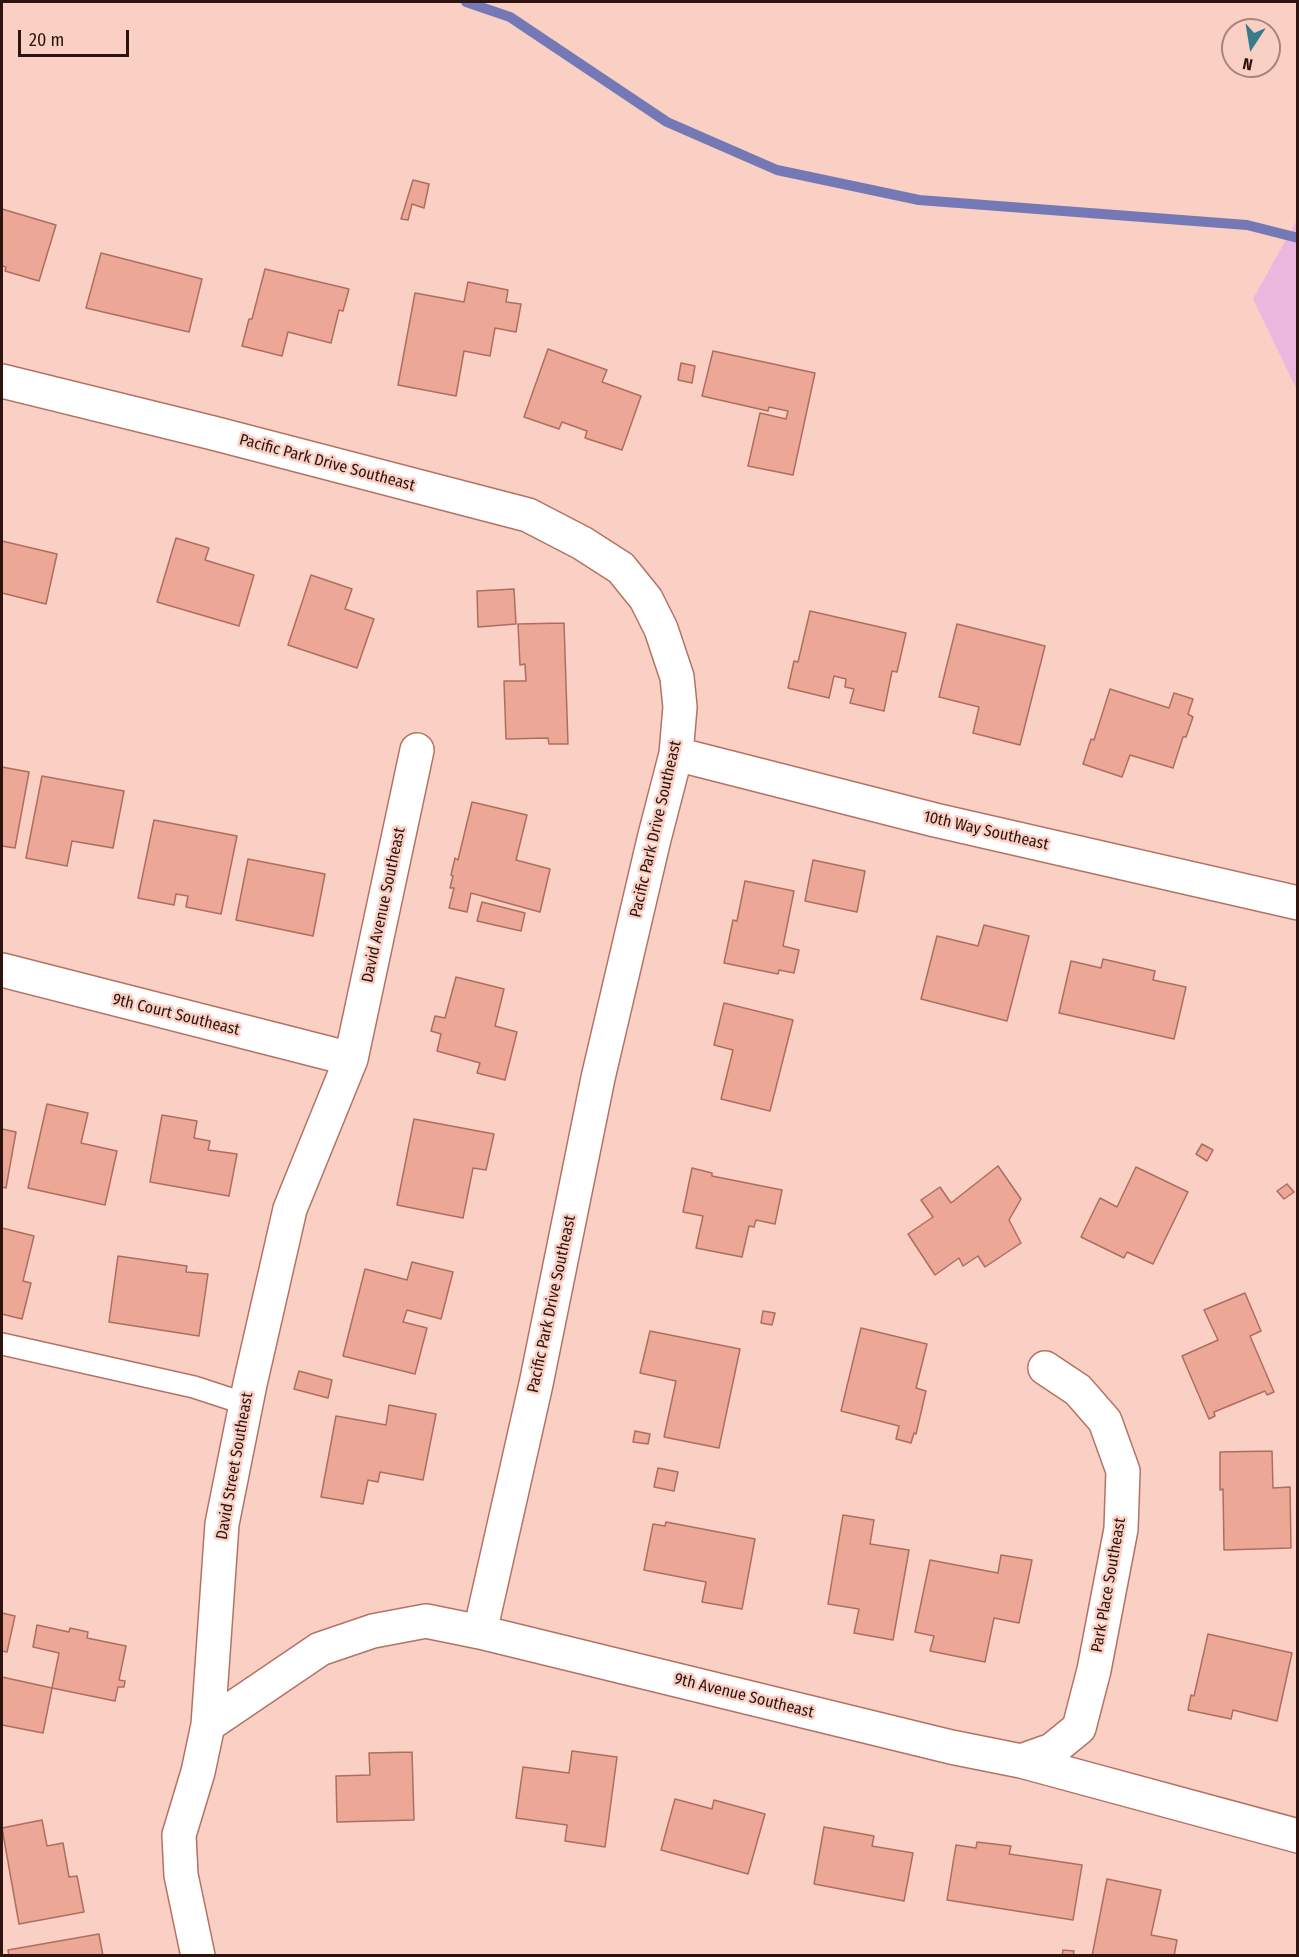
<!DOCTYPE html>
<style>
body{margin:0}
#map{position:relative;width:1299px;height:1957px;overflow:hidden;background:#facfc4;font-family:"Fira Sans Condensed",sans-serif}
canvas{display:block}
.frame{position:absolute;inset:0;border:3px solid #2d140e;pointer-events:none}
.north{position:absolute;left:1221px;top:18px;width:60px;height:60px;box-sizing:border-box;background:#facfc4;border:2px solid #a8847b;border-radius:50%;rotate:192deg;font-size:16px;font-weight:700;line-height:24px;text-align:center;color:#2d140e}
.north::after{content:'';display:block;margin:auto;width:21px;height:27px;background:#377b8a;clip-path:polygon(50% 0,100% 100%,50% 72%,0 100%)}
.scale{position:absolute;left:18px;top:30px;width:111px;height:27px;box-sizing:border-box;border:3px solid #2d140e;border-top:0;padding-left:8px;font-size:18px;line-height:21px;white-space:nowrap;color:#2d140e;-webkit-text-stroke:4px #facfc4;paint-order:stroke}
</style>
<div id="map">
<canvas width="1299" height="1957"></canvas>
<div class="frame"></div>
<div class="north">N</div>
<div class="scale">20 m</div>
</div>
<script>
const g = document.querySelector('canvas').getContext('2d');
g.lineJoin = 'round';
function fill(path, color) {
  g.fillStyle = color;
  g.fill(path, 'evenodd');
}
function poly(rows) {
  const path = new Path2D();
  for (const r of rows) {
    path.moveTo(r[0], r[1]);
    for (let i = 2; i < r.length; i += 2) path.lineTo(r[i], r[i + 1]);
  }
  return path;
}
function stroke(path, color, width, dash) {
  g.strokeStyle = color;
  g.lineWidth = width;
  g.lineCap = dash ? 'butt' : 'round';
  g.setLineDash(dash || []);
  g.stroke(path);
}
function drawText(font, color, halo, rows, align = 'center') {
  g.font = font + ' "Fira Sans Condensed",sans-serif';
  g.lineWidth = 5;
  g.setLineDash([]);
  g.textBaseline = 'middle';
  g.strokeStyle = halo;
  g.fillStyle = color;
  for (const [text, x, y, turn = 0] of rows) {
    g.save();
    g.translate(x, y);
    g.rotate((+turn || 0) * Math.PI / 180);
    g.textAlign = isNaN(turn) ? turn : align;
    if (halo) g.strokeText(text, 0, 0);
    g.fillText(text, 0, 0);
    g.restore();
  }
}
fill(poly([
 [1297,220,1297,390,1253,299]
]), '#eab7df');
stroke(poly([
 [466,2,510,17,667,122,777,170,919,200,1247,225,1298,238]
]), '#7479b5', 10);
const building = poly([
 [413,180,429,184,424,208,412,204,408,220,401,219,413,180],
 [2,209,56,225,39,281,5,271,6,267,2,266,2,209],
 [101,253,202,279,189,332,86,308,101,253],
 [265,269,349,289,343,311,339,310,331,343,288,332,282,356,242,346,249,319,252,319,265,269],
 [468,282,508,290,506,302,521,304,516,332,495,328,490,356,464,351,456,396,398,385,415,293,464,302,468,282],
 [548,349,607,370,602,382,641,396,622,450,585,438,587,431,562,422,559,429,524,417,548,349],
 [713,351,815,373,793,475,748,466,760,413,786,419,788,411,769,407,768,411,702,396,713,351],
 [681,363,695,366,692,383,678,380,681,363],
 [176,538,209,548,205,560,254,575,239,626,157,602,176,538],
 [2,541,57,554,46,604,2,593,2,541],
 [311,575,352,589,345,609,374,619,357,668,288,645,311,575],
 [514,589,516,624,478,627,477,591,514,589],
 [810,611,906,633,897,672,892,671,884,711,850,703,854,689,845,687,846,679,834,676,829,698,788,688,794,661,798,662,810,611],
 [564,623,568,744,549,744,548,738,506,739,504,681,526,681,525,664,520,665,518,624,564,623],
 [957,624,1045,646,1020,745,973,733,979,707,939,697,957,624],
 [1110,689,1169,708,1174,693,1193,699,1188,714,1193,717,1186,737,1183,737,1173,768,1130,755,1122,777,1083,764,1091,739,1094,740,1110,689],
 [2,767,29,772,15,848,2,846,2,767],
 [42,776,124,791,113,848,72,841,67,866,26,858,42,776],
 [472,802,527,815,516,860,550,869,540,912,471,893,467,912,449,908,454,888,450,888,453,876,451,875,455,858,458,860,472,802],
 [154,820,237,836,221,914,186,907,188,896,176,894,174,905,138,898,154,820],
 [248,859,325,874,313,936,236,920,248,859],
 [813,860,865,871,857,912,805,901,813,860],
 [745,881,794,891,783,946,799,950,794,973,779,970,778,974,724,963,733,920,737,921,745,881],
 [482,902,525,913,521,931,477,921,482,902],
 [984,925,1029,936,1007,1021,921,999,937,936,978,946,984,925],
 [1103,959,1155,971,1153,980,1186,987,1174,1039,1059,1013,1071,961,1101,968,1103,959],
 [456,977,504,989,495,1026,517,1032,505,1080,477,1073,480,1063,437,1051,441,1034,431,1031,435,1016,445,1018,456,977],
 [724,1003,793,1020,770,1111,721,1099,733,1050,714,1045,724,1003],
 [47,1104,88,1113,81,1143,117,1151,105,1205,28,1188,47,1104],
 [162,1115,197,1121,194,1138,210,1141,208,1150,237,1154,229,1196,150,1182,162,1115],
 [414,1119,494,1134,486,1170,473,1168,463,1218,397,1205,414,1119],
 [2,1129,16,1132,6,1188,2,1187,2,1129],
 [1202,1144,1213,1150,1207,1161,1196,1154,1202,1144],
 [998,1166,1021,1199,1009,1220,1021,1243,985,1267,978,1256,963,1266,959,1258,935,1275,908,1234,933,1217,921,1200,940,1187,951,1203,998,1166],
 [1136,1167,1188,1192,1153,1264,1127,1252,1124,1258,1081,1237,1100,1198,1117,1207,1136,1167],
 [692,1168,712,1173,712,1176,782,1190,775,1224,756,1220,754,1227,749,1226,742,1257,696,1248,703,1216,683,1212,692,1168],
 [1287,1184,1294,1192,1284,1199,1277,1191,1287,1184],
 [2,1228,34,1236,23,1281,31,1283,22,1319,2,1314,2,1228],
 [118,1256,187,1266,186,1272,208,1274,199,1336,109,1322,118,1256],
 [412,1262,453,1272,441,1319,407,1310,403,1322,427,1328,415,1374,343,1356,365,1269,407,1280,412,1262],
 [1245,1293,1261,1331,1250,1336,1274,1392,1267,1395,1265,1391,1214,1412,1215,1416,1209,1419,1182,1356,1218,1340,1204,1310,1245,1293],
 [763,1311,775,1313,772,1325,761,1323,763,1311],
 [861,1328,927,1344,916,1388,926,1391,916,1434,914,1433,911,1443,896,1439,899,1426,841,1411,861,1328],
 [650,1331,740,1349,719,1448,664,1437,676,1381,640,1373,650,1331],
 [299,1371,332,1380,328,1398,294,1389,299,1371],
 [389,1405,436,1414,423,1480,380,1472,378,1482,368,1480,363,1504,321,1497,336,1416,386,1425,389,1405],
 [635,1431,650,1434,648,1444,633,1442,635,1431],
 [1272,1451,1273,1488,1290,1487,1291,1548,1224,1550,1223,1489,1220,1490,1220,1452,1272,1451],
 [658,1468,678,1472,674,1491,654,1487,658,1468],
 [843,1515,874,1520,870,1544,909,1550,893,1640,854,1633,859,1609,828,1604,843,1515],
 [666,1522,755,1539,742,1609,702,1602,706,1582,644,1570,653,1524,665,1526,666,1522],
 [1001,1555,1032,1560,1019,1623,994,1618,985,1662,930,1651,934,1636,915,1632,930,1560,998,1573,1001,1555],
 [2,1613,15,1616,7,1652,2,1651,2,1613],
 [37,1625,69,1632,70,1628,88,1632,87,1638,126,1646,119,1680,125,1681,124,1687,118,1687,115,1701,52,1688,59,1653,33,1647,37,1625],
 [1208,1634,1292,1653,1277,1721,1233,1710,1231,1719,1188,1710,1191,1695,1194,1696,1208,1634],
 [2,1677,52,1688,43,1733,2,1725,2,1677],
 [572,1751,617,1757,605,1847,565,1841,567,1825,516,1818,523,1767,569,1773,572,1751],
 [412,1752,414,1820,337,1822,336,1776,370,1775,369,1753,412,1752],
 [675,1799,712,1809,714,1800,765,1814,748,1874,661,1850,675,1799],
 [42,1820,47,1846,63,1843,69,1877,77,1876,84,1912,19,1924,2,1828,42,1820],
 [824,1827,874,1836,872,1846,913,1853,904,1901,814,1884,824,1827],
 [977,1842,1011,1846,1009,1854,1082,1865,1073,1920,947,1900,956,1845,976,1848,977,1842],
 [1107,1879,1161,1890,1151,1935,1177,1940,1174,1956,1092,1956,1107,1879],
 [99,1934,103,1956,9,1956,8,1950,99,1934],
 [1063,1950,1074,1951,1073,1956,1062,1956,1063,1950]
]);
fill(building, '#eca797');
stroke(building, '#ae6e5f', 1.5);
const lane = poly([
 [2,1344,194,1387,246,1404]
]);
const street = poly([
 [2,381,213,433,528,515,582,543,621,568,646,599,661,629,677,677,680,707,676,754,654,839,598,1078,536,1384,480,1632],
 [676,754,935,820,1298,903],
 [2,970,351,1059],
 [208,1725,320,1649,373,1631,426,1621,480,1632,951,1747,1021,1761,1298,1836],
 [1021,1761,1052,1750,1079,1728,1094,1670,1121,1529,1123,1471,1105,1421,1078,1390,1045,1368],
 [198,1956,181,1875,179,1835,198,1772,208,1725,222,1524,250,1384,290,1209,351,1059,417,750]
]);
stroke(lane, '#b37364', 24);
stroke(street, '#b37364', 36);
stroke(lane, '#fff', 21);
stroke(street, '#fff', 33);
drawText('16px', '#2d140e', '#facfc4', [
 ["Pacific Park Drive Southeast",327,463,15],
 ["Pacific Park Drive Southeast",656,829,-77],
 ["10th Way Southeast",986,831,13],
 ["David Avenue Southeast",384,905,-78],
 ["9th Court Southeast",176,1015,14],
 ["Pacific Park Drive Southeast",552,1304,-78],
 ["David Street Southeast",235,1466,-80],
 ["Park Place Southeast",1109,1585,-80],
 ["9th Avenue Southeast",744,1696,14]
]);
</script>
